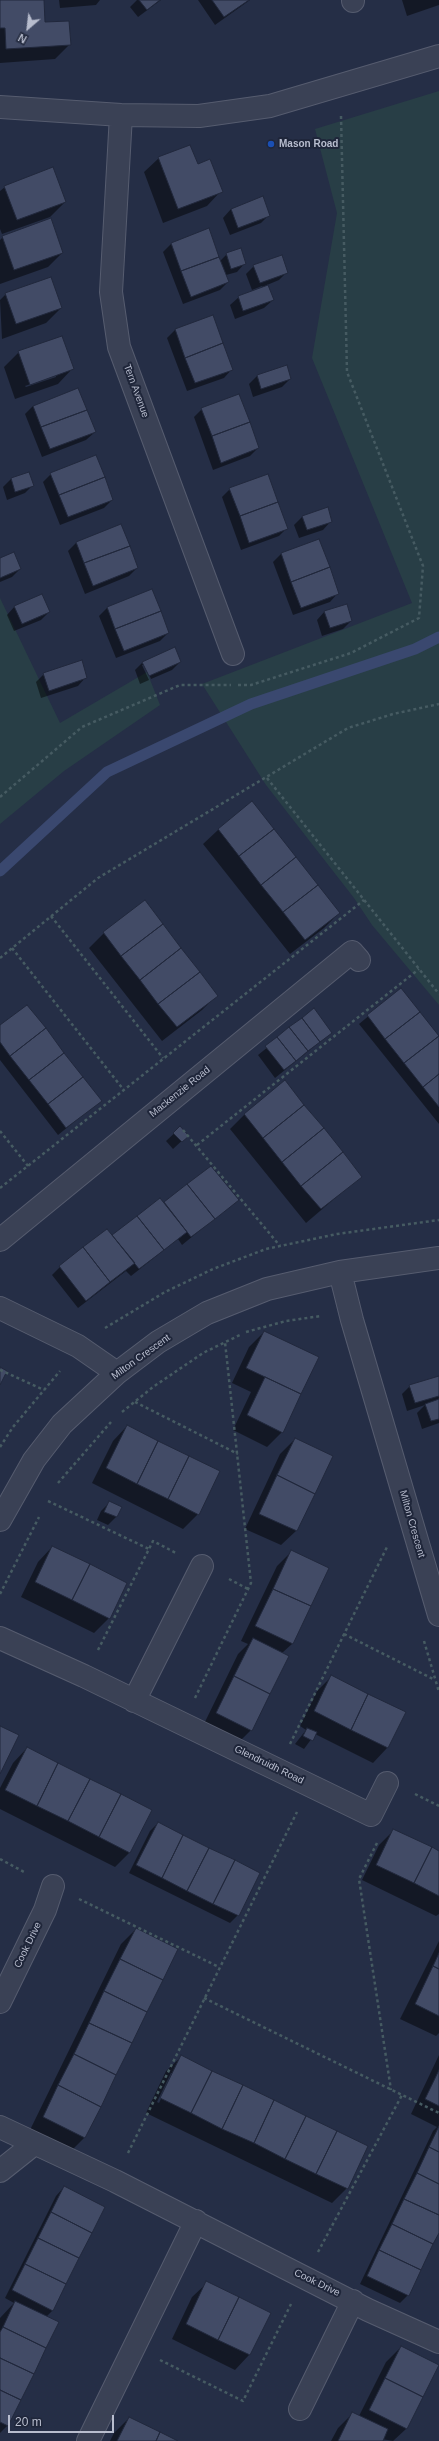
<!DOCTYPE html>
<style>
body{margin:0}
#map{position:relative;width:439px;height:2441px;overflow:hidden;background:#252e46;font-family:Helvetica,sans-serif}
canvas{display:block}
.north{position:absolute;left:8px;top:8px;width:40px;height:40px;-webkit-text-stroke:3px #1f263a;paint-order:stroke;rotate:208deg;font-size:11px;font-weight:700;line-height:16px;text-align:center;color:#b8bdce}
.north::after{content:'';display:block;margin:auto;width:14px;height:18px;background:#b8bdce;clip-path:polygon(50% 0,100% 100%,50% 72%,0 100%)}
.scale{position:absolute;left:8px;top:2415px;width:106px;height:18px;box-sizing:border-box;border:2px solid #b8bdce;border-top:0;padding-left:5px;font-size:12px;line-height:14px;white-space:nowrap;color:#b8bdce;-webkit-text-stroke:3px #1f263a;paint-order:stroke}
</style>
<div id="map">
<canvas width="439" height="2441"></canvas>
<div class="north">N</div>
<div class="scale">20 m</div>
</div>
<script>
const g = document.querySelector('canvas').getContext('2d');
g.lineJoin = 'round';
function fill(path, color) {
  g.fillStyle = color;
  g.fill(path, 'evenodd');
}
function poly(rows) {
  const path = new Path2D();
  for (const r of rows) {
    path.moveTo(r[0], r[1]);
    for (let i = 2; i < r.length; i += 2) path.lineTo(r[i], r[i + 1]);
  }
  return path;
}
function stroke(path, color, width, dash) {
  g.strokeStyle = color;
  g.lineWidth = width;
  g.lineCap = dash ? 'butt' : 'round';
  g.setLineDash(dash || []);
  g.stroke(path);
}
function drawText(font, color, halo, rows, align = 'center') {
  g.font = font + ' Helvetica,sans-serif';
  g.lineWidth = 4;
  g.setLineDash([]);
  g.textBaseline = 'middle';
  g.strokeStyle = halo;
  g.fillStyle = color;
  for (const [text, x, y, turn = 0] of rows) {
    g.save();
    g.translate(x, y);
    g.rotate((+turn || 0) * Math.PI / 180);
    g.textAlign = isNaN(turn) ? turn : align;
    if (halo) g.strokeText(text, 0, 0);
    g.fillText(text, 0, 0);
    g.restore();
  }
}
fill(poly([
 [439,91,439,1005,372,925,354,898,266,785,202,684,412,603,312,358,337,213,315,129],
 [0,598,60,723,147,672,160,705,64,771,0,824]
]), '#283e46');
fill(poly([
 [0,0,43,0,44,23,70,44,55,59,0,63],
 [59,0,100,0,96,5,60,8],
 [137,0,161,0,138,17,130,7],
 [198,0,250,0,215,25],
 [402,0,439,0,439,5,407,16],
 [159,158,197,165,221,191,207,206,163,223,144,172],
 [5,187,65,202,50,217,2,234,0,229,0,191],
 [262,198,269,215,261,223,230,235,223,218,231,209],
 [3,237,62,253,48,267,0,284,0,240],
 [171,244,220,261,227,254,245,263,237,272,226,275,228,282,220,290,183,304,163,252],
 [254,266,287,272,279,280,267,285,273,300,264,308,235,319,230,305,239,297,263,288,262,286,252,290,246,274],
 [6,294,61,308,46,323,2,339,0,300],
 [212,316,232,369,224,378,187,391,167,338,175,330],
 [19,352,72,369,58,384,15,399,4,367],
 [56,375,56,377,26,387,25,386],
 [286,366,290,379,282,387,253,397,249,384,257,376],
 [78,389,95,432,86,440,42,457,25,414,33,406],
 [202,409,258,448,250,456,213,470,194,417],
 [29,473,33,485,25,493,7,500,3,487,11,479],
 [51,474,112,500,104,508,60,525,43,482],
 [230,489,287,528,279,536,241,550,222,497],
 [302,517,331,521,323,530,299,538,294,525],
 [318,541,338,593,330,602,293,615,273,562,281,554],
 [76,543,137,568,129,576,85,594,68,551],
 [0,559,20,569,12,577,0,582],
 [15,606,49,612,41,620,14,631,7,615],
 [107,608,168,633,160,641,116,658,99,616],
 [325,611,351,621,343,629,322,636,317,620],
 [143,662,180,662,172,670,151,679,145,665,142,665,149,680,140,684,135,670],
 [44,674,86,677,78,686,41,698,36,682],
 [252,803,339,913,324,928,290,954,203,844,218,830],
 [144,902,217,995,202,1010,162,1041,89,948,104,933],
 [401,989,439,1037,439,1124,359,1024],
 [314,1010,331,1033,275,1078,258,1055],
 [0,1027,100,1101,58,1135,0,1060],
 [245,1114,361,1176,306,1223,230,1129],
 [180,1128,187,1136,173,1149,166,1141],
 [211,1167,237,1200,182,1245,178,1239,131,1276,126,1271,78,1308,52,1275,60,1267,112,1236,160,1199,164,1204],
 [264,1332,318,1358,282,1432,267,1447,233,1430,251,1392,232,1383,249,1347],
 [439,1377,439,1423,422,1429,417,1413,425,1405,407,1411,402,1394,410,1386],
 [127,1426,198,1514,183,1529,92,1483,113,1441],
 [295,1439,331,1456,296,1531,281,1545,245,1529,280,1454],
 [109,1503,120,1507,116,1517,108,1525,97,1520,101,1511],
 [52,1547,109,1618,94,1633,21,1597,38,1562],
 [291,1552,327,1569,292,1644,282,1653,251,1730,236,1745,202,1728,238,1654,248,1644,241,1641,277,1566],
 [331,1677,405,1712,387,1748,373,1763,315,1734,304,1749,295,1744,306,1730,300,1726,317,1691],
 [27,1748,130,1852,115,1867,0,1809,0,1788,13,1763],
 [158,1823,238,1915,230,1923,129,1873,150,1831],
 [394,1830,439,1852,439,1914,436,1916,362,1880,379,1845],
 [136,1929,85,2137,70,2152,29,2132,121,1944],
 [439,1941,439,2033,436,2036,400,2019],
 [439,2055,439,2230,408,2295,400,2303,360,2284,433,2131,437,2127,411,2114],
 [181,2057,347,2188,332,2203,146,2113,166,2071],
 [171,2073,173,2073,159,2103,157,2102],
 [64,2187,53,2310,46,2317,8,2425,0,2433,0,2318,14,2303,5,2298,56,2196],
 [207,2283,270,2313,249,2355,235,2370,172,2339,192,2297],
 [401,2347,438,2366,406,2429,393,2441,382,2439,381,2441,331,2441,338,2428,353,2413,359,2416,386,2362],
 [129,2418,176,2441,110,2441,114,2433]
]), '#0007');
stroke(poly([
 [0,871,107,772,251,704,415,649,439,637]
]), '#3a486f', 11);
const building = poly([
 [0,0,44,0,45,22,69,21,71,45,6,49,5,28,0,28,0,0],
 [139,0,160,0,147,10,139,0],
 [212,0,249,0,224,17,212,0],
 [190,145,198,164,210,159,223,192,178,209,158,157,190,145],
 [53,167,66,202,17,220,4,186,53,167],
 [263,196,270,216,238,228,231,209,263,196],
 [51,218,63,253,14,270,2,236,51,218],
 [209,228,219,257,181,271,171,243,209,228],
 [241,248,246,264,231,269,226,253,241,248],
 [282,255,288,273,260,283,253,265,282,255],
 [219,257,229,282,191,297,181,271,219,257],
 [51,277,62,308,16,324,5,293,51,277],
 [268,285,274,300,243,311,238,296,268,285],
 [213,315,223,343,185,358,175,329,213,315],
 [62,336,74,369,30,385,18,351,62,336],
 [223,343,233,370,195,383,185,358,223,343],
 [287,365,291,379,261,389,257,375,287,365],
 [78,388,87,410,41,427,33,406,78,388],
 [239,394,250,422,212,436,201,408,239,394],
 [87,410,96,432,50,449,41,427,87,410],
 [250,422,259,448,221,463,212,436,250,422],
 [96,455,105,477,59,495,50,473,96,455],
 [29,472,34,486,15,492,11,478,29,472],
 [268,474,278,502,240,516,229,488,268,474],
 [105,477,113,500,68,517,59,495,105,477],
 [278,502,288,529,249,543,240,516,278,502],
 [328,507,332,522,307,530,302,516,328,507],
 [121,524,130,546,84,563,76,542,121,524],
 [319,539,330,567,291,582,281,553,319,539],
 [130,546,138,568,93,586,84,563,130,546],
 [14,552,21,569,0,578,0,558,14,552],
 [330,567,339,594,301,608,291,582,330,567],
 [152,589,161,611,115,629,107,607,152,589],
 [42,594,50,612,22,624,14,606,42,594],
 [347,604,352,621,330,628,324,611,347,604],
 [161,611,169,633,124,651,115,629,161,611],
 [175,647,181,662,149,676,142,662,175,647],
 [82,660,87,678,49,691,43,673,82,660],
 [252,801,274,829,239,856,218,829,252,801],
 [274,829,296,857,261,885,239,856,274,829],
 [296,857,318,885,283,912,261,885,296,857],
 [318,885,340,913,305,940,283,912,318,885],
 [145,900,163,924,121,956,103,932,145,900],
 [163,924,181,948,140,980,121,956,163,924],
 [181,948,200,972,158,1004,140,980,181,948],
 [200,972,218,996,177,1027,158,1004,200,972],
 [401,988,420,1012,385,1039,367,1015,401,988],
 [27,1005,46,1028,10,1056,0,1042,0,1025,27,1005],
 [314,1008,332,1033,320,1042,302,1018,314,1008],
 [420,1012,439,1036,404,1063,385,1039,420,1012],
 [302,1018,320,1042,308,1051,289,1027,302,1018],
 [289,1027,308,1051,296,1061,277,1037,289,1027],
 [46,1028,64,1053,29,1080,10,1056,46,1028],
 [439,1036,439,1074,423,1087,404,1063,439,1036],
 [277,1037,296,1061,284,1070,265,1046,277,1037],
 [64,1053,83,1077,48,1104,29,1080,64,1053],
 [439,1074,439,1107,423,1087,439,1074],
 [83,1077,102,1101,66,1128,48,1104,83,1077],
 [285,1080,304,1105,263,1138,244,1114,285,1080],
 [304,1105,324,1128,282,1162,263,1138,304,1105],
 [180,1126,189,1136,182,1142,173,1133,180,1126],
 [324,1128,343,1152,301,1186,282,1162,324,1128],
 [343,1152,362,1177,321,1209,301,1186,343,1152],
 [211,1166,239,1200,215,1219,187,1184,211,1166],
 [187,1184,215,1219,191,1237,164,1202,187,1184],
 [160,1198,187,1232,164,1250,137,1216,160,1198],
 [137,1216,164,1250,139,1269,112,1235,137,1216],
 [107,1229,135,1263,110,1282,83,1247,107,1229],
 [83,1247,110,1282,86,1301,59,1266,83,1247],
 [264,1331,319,1357,301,1394,246,1368,264,1331],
 [0,1367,7,1371,0,1385,0,1367],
 [439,1376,439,1396,415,1403,409,1385,439,1376],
 [265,1377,301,1394,283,1433,247,1415,265,1377],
 [439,1399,439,1419,431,1421,425,1404,439,1399],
 [127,1425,158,1441,137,1484,106,1468,127,1425],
 [295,1438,333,1456,315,1494,277,1475,295,1438],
 [158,1441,189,1456,168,1499,137,1484,158,1441],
 [189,1456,220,1471,199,1515,168,1499,189,1456],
 [277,1475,315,1494,297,1531,259,1514,277,1475],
 [109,1501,122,1507,117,1517,104,1512,109,1501],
 [52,1546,90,1564,72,1600,35,1582,52,1546],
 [291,1550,329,1568,311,1606,273,1589,291,1550],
 [90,1564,127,1583,110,1619,72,1600,90,1564],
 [273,1589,311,1606,293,1644,255,1626,273,1589],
 [253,1638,289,1656,270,1694,234,1676,253,1638],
 [331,1675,368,1694,351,1730,314,1711,331,1675],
 [234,1676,270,1694,252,1731,216,1713,234,1676],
 [368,1694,406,1712,388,1748,351,1730,368,1694],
 [0,1726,19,1735,0,1774,0,1726],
 [307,1728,317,1732,313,1741,303,1736,307,1728],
 [27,1747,58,1763,37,1806,5,1790,27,1747],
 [58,1763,90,1779,68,1821,37,1806,58,1763],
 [90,1779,121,1794,99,1837,68,1821,90,1779],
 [121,1794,152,1810,130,1853,99,1837,121,1794],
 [158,1822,183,1835,162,1878,136,1865,158,1822],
 [393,1829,432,1847,414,1883,376,1865,393,1829],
 [183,1835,209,1848,187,1891,162,1878,183,1835],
 [432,1847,439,1851,439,1896,414,1883,432,1847],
 [209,1848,235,1860,213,1904,187,1891,209,1848],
 [235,1860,260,1873,239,1916,213,1904,235,1860],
 [136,1928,178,1949,163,1980,120,1959,136,1928],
 [439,1953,439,1969,433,1966,439,1953],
 [120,1959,163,1980,147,2012,104,1991,120,1959],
 [433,1966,439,1969,439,2016,415,2004,433,1966],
 [104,1991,147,2012,132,2043,89,2023,104,1991],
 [89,2023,132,2043,116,2075,74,2054,89,2023],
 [74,2054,116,2075,101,2107,58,2085,74,2054],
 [181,2055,212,2071,191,2113,160,2098,181,2055],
 [439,2070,439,2106,425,2099,439,2070],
 [212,2071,243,2085,222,2129,191,2113,212,2071],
 [58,2085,101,2107,85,2138,43,2117,58,2085],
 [243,2085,274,2100,254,2143,222,2129,243,2085],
 [274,2100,306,2116,285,2159,254,2143,274,2100],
 [306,2116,337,2131,316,2174,285,2159,306,2116],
 [439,2126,439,2152,429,2147,439,2126],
 [337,2131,368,2146,348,2189,316,2174,337,2131],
 [429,2147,439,2152,439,2184,417,2173,429,2147],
 [417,2173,439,2184,439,2215,404,2199,417,2173],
 [64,2186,105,2207,92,2233,51,2212,64,2186],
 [404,2199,439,2215,439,2233,433,2244,392,2224,404,2199],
 [51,2212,92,2233,79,2258,38,2238,51,2212],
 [392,2224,433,2244,421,2270,379,2250,392,2224],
 [38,2238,79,2258,66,2284,25,2264,38,2238],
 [379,2250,421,2270,409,2296,367,2276,379,2250],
 [25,2264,66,2284,53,2311,12,2290,25,2264],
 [206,2281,239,2297,218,2340,186,2324,206,2281],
 [239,2297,271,2313,250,2355,218,2340,239,2297],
 [15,2301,59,2322,46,2348,3,2327,15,2301],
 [3,2327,46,2348,34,2374,0,2358,0,2332,3,2327],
 [401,2346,439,2365,423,2397,385,2378,401,2346],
 [0,2358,34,2374,21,2400,0,2390,0,2358],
 [385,2378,423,2397,407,2429,369,2410,385,2378],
 [0,2390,21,2400,8,2426,0,2422,0,2390],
 [352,2412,388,2429,383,2441,338,2441,352,2412],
 [129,2417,160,2432,156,2441,117,2441,129,2417],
 [160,2432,178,2441,156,2441,160,2432]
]);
fill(building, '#424b66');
stroke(building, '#21283c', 1);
const minor = poly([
 [353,0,353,1],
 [0,107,121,115,199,116,270,106,439,56],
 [121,115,111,292,119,347,233,654],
 [0,1240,352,952,359,960],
 [340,1272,352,1320,439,1615],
 [0,1308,78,1346,117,1373],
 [0,1520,34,1460,62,1424,117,1373,158,1342,207,1313,267,1289,340,1272,439,1258],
 [0,1638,84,1676,371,1815,387,1783],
 [134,1701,202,1566],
 [0,2002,45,1910,53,1886],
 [0,2127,115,2181,368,2310,439,2342],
 [0,2171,34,2144],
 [300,2409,353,2301],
 [88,2441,196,2221]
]);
stroke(minor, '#565c6f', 24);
stroke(poly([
 [238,685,251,685,351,653,419,618,423,566,347,372,341,116],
 [267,778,439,994],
 [0,797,82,727,180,685,231,685],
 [51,916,163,1058],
 [12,948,123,1089],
 [0,958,98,878,348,728,393,714,439,704],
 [183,1130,280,1246],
 [0,1131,28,1166],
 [197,1145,419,969],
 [0,1188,364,900],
 [105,1328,165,1292,213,1269,266,1249,337,1234,439,1220],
 [246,1332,286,1321,321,1316],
 [0,1370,44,1390],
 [135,1402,238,1454],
 [122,1412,153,1387,203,1353,242,1334],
 [0,1447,13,1427,60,1371],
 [58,1483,111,1422],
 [48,1501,149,1549],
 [229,1579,248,1589],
 [0,1594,39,1517],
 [344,1634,435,1680],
 [424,1641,439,1692],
 [98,1650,153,1541,176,1553],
 [195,1698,251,1583,225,1342],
 [290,1744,387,1547],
 [415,1794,439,1806],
 [377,1843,359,1879,391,2090],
 [0,1859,26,1873],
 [79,1899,219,1967],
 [204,1998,439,2113],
 [128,2153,297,1812],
 [318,2252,402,2095],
 [160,2360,243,2401,291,2304]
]), '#465b62', 2.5, [3, 3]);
stroke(minor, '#3a4155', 22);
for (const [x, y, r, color] of [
 [271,144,4,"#1a4fb4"]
]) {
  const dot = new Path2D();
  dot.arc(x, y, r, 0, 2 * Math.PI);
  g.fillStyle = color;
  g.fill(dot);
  stroke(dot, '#1f263a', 1.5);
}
drawText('bold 10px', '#b8bdce', '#1f263a', [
 ["Mason Road",279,144]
], 'left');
drawText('10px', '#b8bdce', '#1f263a', [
 ["Tern Avenue",136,391,70],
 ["Mackenzie Road",180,1092,-39],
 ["Milton Crescent",141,1357,-36],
 ["Milton Crescent",412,1524,74],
 ["Glendruidh Road",269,1765,26],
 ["Cook Drive",28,1945,-64],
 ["Cook Drive",317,2283,26]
]);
</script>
